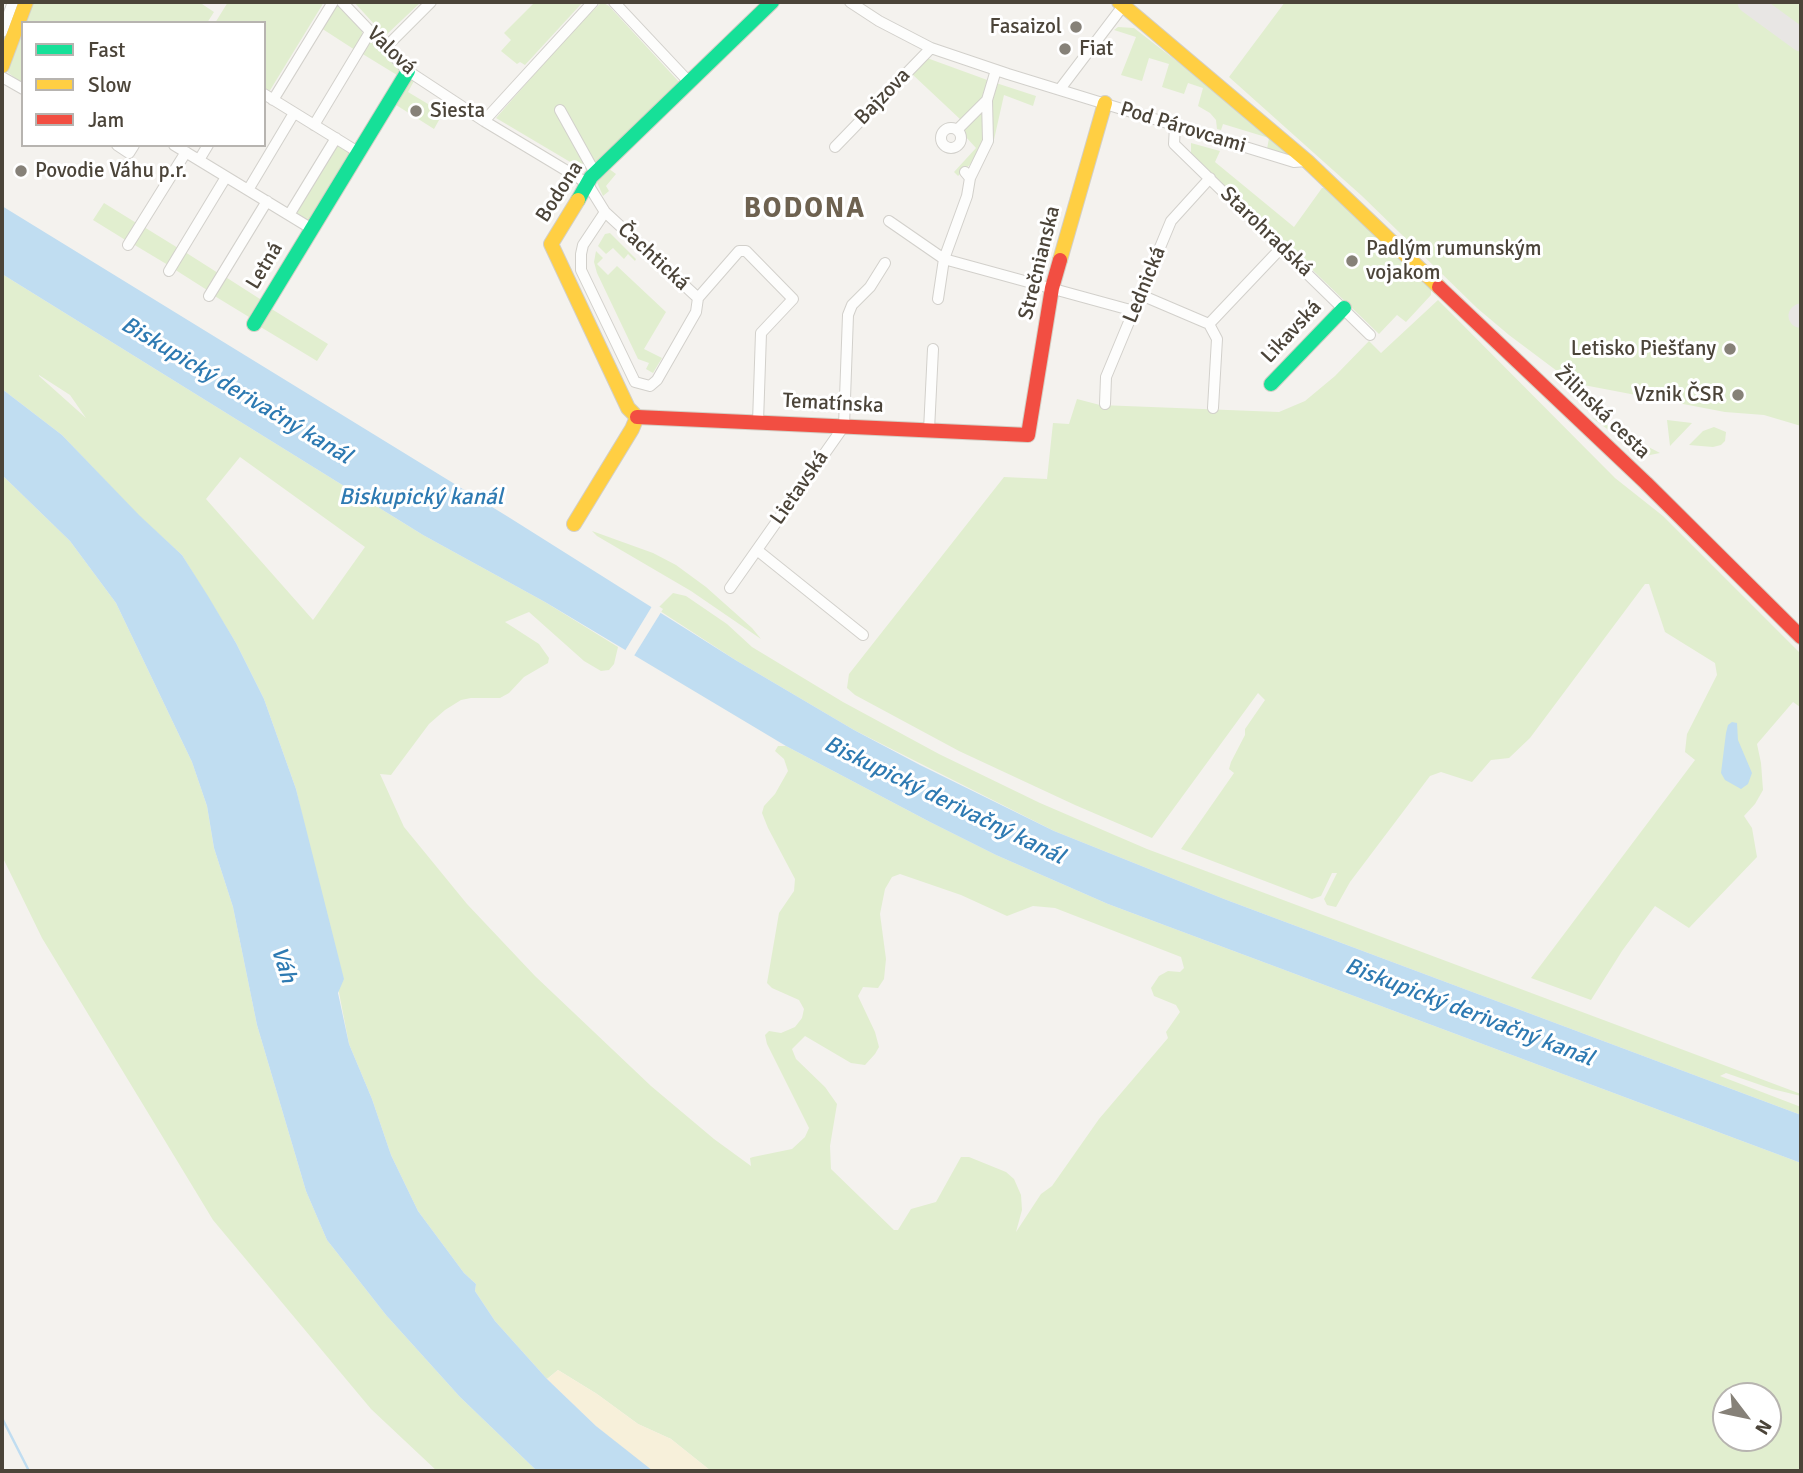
<!DOCTYPE html>
<meta charset="utf-8">
<style>
body{margin:0}
#map{position:relative;width:1803px;height:1473px;overflow:hidden;background:#f4f2ee;font-family:Signika,sans-serif}
canvas{display:block}
.frame{position:absolute;inset:0;border:4px solid #4b4439;pointer-events:none}
.legend{position:absolute;left:21px;top:21px;width:245px;height:126px;box-sizing:border-box;background:#fff;border:2px solid #b7b4b0;margin:0;padding:9px 12px;list-style:none;font-size:21px;color:#4b4439}
.legend li{display:flex;align-items:center;gap:14px;height:35px}
.legend b{width:35px;border:2px solid #b7b4b0}
.north{position:absolute;left:1712px;top:1382px;width:70px;height:70px;box-sizing:border-box;background:#fff;border:2px solid #b7b4b0;border-radius:50%;rotate:122deg;font-size:19px;font-weight:700;line-height:28px;text-align:center;color:#4b4439}
.north::after{content:'';display:block;margin:auto;width:24px;height:32px;background:#868178;clip-path:polygon(50% 0,100% 100%,50% 72%,0 100%)}
</style>
<div id="map">
<canvas width="1803" height="1473"></canvas>
<div class="frame"></div>
<ul class="legend">
<li><b style="height:9px;background:#16e098"></b>Fast</li>
<li><b style="height:9px;background:#ffcf43"></b>Slow</li>
<li><b style="height:9px;background:#f24e42"></b>Jam</li>
</ul>
<div class="north">N</div>
</div>
<script>
const g = document.querySelector('canvas').getContext('2d');
g.lineJoin = 'round';
function fill(path, color) {
  g.fillStyle = color;
  g.fill(path, 'evenodd');
}
function poly(rows) {
  const path = new Path2D();
  for (const r of rows) {
    if (r.length === 3) {
      path.moveTo(r[0] + r[2], r[1]);
      path.arc(r[0], r[1], r[2], 0, 2 * Math.PI);
      continue;
    }
    path.moveTo(r[0], r[1]);
    for (let i = 2; i < r.length; i += 2) path.lineTo(r[i], r[i + 1]);
  }
  return path;
}
function stroke(path, color, width, dash) {
  g.strokeStyle = color;
  g.lineWidth = width;
  g.lineCap = dash ? 'butt' : 'round';
  g.setLineDash(dash || []);
  g.stroke(path);
}
function drawText(font, color, halo, rows, align = 'center') {
  g.font = font + ' Signika,sans-serif';
  g.lineWidth = 6;
  g.setLineDash([]);
  g.textBaseline = 'middle';
  g.strokeStyle = halo;
  g.fillStyle = color;
  for (const [text, x, y, turn = 0] of rows) {
    g.save();
    g.translate(x, y);
    g.rotate((+turn || 0) * Math.PI / 180);
    g.textAlign = isNaN(turn) ? turn : align;
    if (halo) g.strokeText(text, 0, 0);
    g.fillText(text, 0, 0);
    g.restore();
  }
}
fill(poly([
 [30,2,199,2,214,12,207,23,23,23,23,84,6,71],
 [228,2,324,2,269,92,264,89,264,23,215,23],
 [354,2,421,2,385,36],
 [535,2,583,2,525,65,520,62,517,64,501,51,511,40,504,33],
 [602,2,609,6,680,83,604,155,589,168,582,169,496,118,574,29],
 [1285,2,1801,2,1801,426,1764,415,1725,412,1573,383,1509,335,1477,308,1362,196,1229,77],
 [336,3,362,31,363,38,355,50,321,28],
 [1118,27,1134,28,1272,135,1294,157,1267,149,1269,138,1223,124,1221,130,1217,129,1216,120,1210,113,1198,106,1203,88,1188,83,1184,94,1162,87,1169,64,1149,58,1142,81,1121,75,1136,37,1114,30],
 [367,43,372,43,400,70,397,75,361,53],
 [927,58,990,81,983,97,961,120,912,74],
 [410,79,414,81,408,92,443,113,434,129,393,103],
 [996,83,1036,96,1033,106,1004,95,993,144,990,143,992,95],
 [986,104,986,141,981,154,958,176,954,172,976,148,965,136,965,126],
 [336,142,352,152,309,221,294,212],
 [1191,143,1220,151,1215,162,1294,227,1322,188,1326,188,1431,289,1431,295,1406,322,1397,315,1379,334,1191,153],
 [608,168,616,174,606,186,609,191,603,196,596,180],
 [104,203,138,224,127,241,93,220],
 [144,227,178,248,168,265,133,244],
 [610,233,636,259,635,261,628,254,624,259,613,248,606,254,598,246,605,234],
 [596,251,603,258,597,264,608,275,617,266,666,312,644,349,662,358,653,373,646,369,649,363,638,359,597,273,594,262],
 [185,252,218,273,207,290,174,269],
 [2,274,423,535,545,602,618,647,614,664,609,670,601,671,584,661,529,612,505,622,539,644,549,658,548,663,524,677,509,693,500,698,471,698,461,700,445,710,429,724,391,775,380,774,404,827,467,904,535,976,651,1086,714,1139,751,1166,750,1158,753,1157,792,1149,805,1137,809,1128,767,1044,765,1035,769,1031,781,1033,795,1027,802,1018,804,1009,799,1000,772,988,767,983,779,913,794,891,795,879,768,828,762,813,764,806,775,794,788,771,784,759,775,751,778,746,786,746,930,822,996,855,1108,904,1801,1163,1801,1471,711,1471,671,1439,638,1424,597,1394,558,1370,547,1379,495,1321,475,1291,476,1284,464,1273,418,1211,391,1155,372,1099,349,1044,317,880,296,789,264,699,236,643,182,555,138,515,62,435,2,389],
 [39,375,70,395,86,418,39,376],
 [240,457,365,547,313,620,206,499],
 [900,874,961,895,1007,916,1033,906,1055,908,1181,957,1184,968,1180,972,1168,971,1159,976,1151,988,1154,996,1176,1005,1180,1012,1166,1032,1168,1038,1099,1119,1052,1186,1041,1194,1016,1232,1022,1210,1021,1195,1014,1179,1006,1172,969,1157,961,1157,936,1202,911,1209,898,1230,894,1230,831,1169,830,1146,837,1104,825,1087,796,1059,792,1049,805,1036,851,1063,865,1065,875,1054,879,1047,875,1032,858,996,863,987,878,988,884,979,886,959,880,914,885,889,892,877],
 [1726,1396,1768,1396,1768,1438,1726,1438],
 [224,276,260,299,249,317,213,295],
 [1438,300,1615,478,1663,516,1801,654,1801,706,1800,707,1793,702,1757,744,1761,763,1763,790,1755,804,1744,816,1752,828,1757,857,1689,928,1655,906,1622,951,1591,1000,1531,978,1695,760,1685,752,1687,734,1717,675,1715,663,1665,632,1649,584,1645,584,1530,738,1509,758,1491,760,1472,782,1441,772,1430,776,1350,882,1336,907,1327,905,1324,899,1337,873,1332,873,1321,896,1312,899,1181,849,1234,773,1229,769,1231,762,1245,735,1245,729,1265,700,1258,693,1152,838,1075,805,959,751,855,695,847,688,849,674,1004,477,1047,479,1053,423,1069,424,1077,399,1100,405,1279,412,1305,401,1335,376,1369,341,1381,353],
 [270,308,328,344,317,361,259,326],
 [1591,417,1660,453,1645,456,1638,452],
 [1667,420,1692,423,1670,446],
 [1714,427,1726,432,1725,441,1721,445,1713,447,1689,445,1703,431],
 [2,475,70,541,116,603,192,762,207,806,214,848,233,907,257,1025,306,1191,327,1240,386,1315,460,1397,537,1471,437,1471,371,1409,213,1220,42,938,2,856],
 [592,531,653,553,676,565,706,587,752,628,761,639,691,591,597,536],
 [673,593,686,596,727,624,752,647,843,702,939,754,1040,803,1147,849,1801,1094,1801,1096,1772,1089,1726,1073,1720,1076,1801,1107,1801,1115,1224,899,1054,831,854,730,737,661,657,609]
]), '#e1eecf');
fill(poly([
 [558,1370,597,1394,638,1424,671,1439,711,1471,653,1471,646,1467,596,1426,547,1379]
]), '#f7f0da');
fill(poly([
 [2,206,510,518,737,661,854,730,920,765,1054,831,1224,899,1801,1115,1801,1163,1108,904,996,855,930,822,786,746,545,602,423,535,2,274],
 [2,389,62,435,139,515,182,555,208,596,236,643,264,699,296,789,344,979,338,993,349,1044,372,1099,391,1155,418,1211,464,1273,476,1284,475,1291,495,1321,547,1379,596,1426,653,1471,537,1471,460,1397,386,1315,327,1240,306,1191,257,1025,233,907,214,848,207,806,192,762,116,603,70,541,2,475],
 [1732,722,1737,723,1738,740,1752,773,1748,784,1741,789,1725,780,1721,773,1726,733,1728,725]
]), '#c0ddf1');
fill(poly([
 [654,603,663,609,632,659,623,654]
]), '#f4f2ee');
stroke(poly([
 [2,1418,29,1471]
]), '#c0ddf1', 2.5);
stroke(poly([
 [1749,2,1801,40],
 [1800,316,1801,315]
]), '#e8e6e4', 23);
const street = poly([
 [342,2,408,71,484,121,587,183,605,212,698,298],
 [614,2,690,83],
 [850,2,879,21,931,48,1008,74,1294,162,1307,161],
 [2,32,13,2],
 [385,48,431,2],
 [2,77,23,89],
 [1060,89,1126,2],
 [264,94,358,152],
 [273,100,333,2],
 [560,110,595,173],
 [484,121,593,2],
 [314,125,370,32],
 [1175,126,1174,144,1370,335],
 [951,138,10],
 [957,130,987,100],
 [117,145,129,153,134,145],
 [174,145,312,229],
 [835,147,931,48],
 [199,160,208,145],
 [970,178,988,141,987,100,996,70],
 [248,190,294,113],
 [605,212,583,245,581,254,581,270,635,382,650,386,657,380,696,312,698,298],
 [289,215,336,138],
 [889,221,944,259,1134,311],
 [128,245,186,152],
 [169,271,226,177],
 [1141,295,1209,324],
 [209,296,267,201],
 [698,298,739,251,746,251,793,299,761,333,758,422],
 [938,299,944,259,967,196,970,178,965,172],
 [1105,404,1106,377,1171,221,1210,178],
 [1213,408,1217,339,1209,324,1282,247],
 [929,430,933,349],
 [757,550,863,635],
 [730,588,844,426,848,315,852,305,870,287,885,263]
]);
const fast = poly([
 [578,200,591,177,772,2],
 [254,324,408,71],
 [1271,384,1344,308]
]);
const slow = poly([
 [1119,2,1307,161,1439,287],
 [2,66,26,2],
 [1060,260,1105,103],
 [574,524,632,429,637,417,628,408,551,244,578,200]
]);
const jam = poly([
 [1439,287,1646,483,1801,637],
 [637,417,1028,435,1052,288,1060,260]
]);
stroke(street, '#d2d0cb', 12);
stroke(fast, '#d3cfc5', 16);
stroke(slow, '#d3cfc5', 16);
stroke(jam, '#d3cfc5', 16);
stroke(street, '#fdfdfc', 10);
stroke(fast, '#16e098', 14);
stroke(slow, '#ffcf43', 14);
stroke(jam, '#f24e42', 14);
for (const [x, y, r, color] of [
 [1076,27,7,"#868178"],
 [1065,49,7,"#868178"],
 [416,111,7,"#868178"],
 [21,171,7,"#868178"],
 [1352,261,7,"#868178"],
 [1730,349,7,"#868178"],
 [1738,395,7,"#868178"]
]) {
  const dot = new Path2D();
  dot.arc(x, y, r, 0, 2 * Math.PI);
  g.fillStyle = color;
  g.fill(dot);
  stroke(dot, '#fff', 2.5);
}
drawText('21px', '#4b4439', '#fff', [
 ["Fasaizol",1062,27,"right"],
 ["Fiat",1079,49],
 ["Siesta",430,111],
 ["Povodie Váhu p.r.",35,171],
 ["Padlým rumunským",1366,249],
 ["vojakom",1366,273],
 ["Letisko Piešťany",1716,349,"right"],
 ["Vznik ČSR",1724,395,"right"]
], 'left');
drawText('21px', '#4b4439', '#fff', [
 ["Valová",391,51,44],
 ["Bajzova",883,97,-46],
 ["Pod Párovcami",1183,128,17],
 ["Bodona",560,192,-57],
 ["Starohradská",1266,232,44],
 ["Čachtická",653,257,43],
 ["Strečnianska",1040,263,-76],
 ["Letná",265,266,-59],
 ["Lednická",1145,285,-68],
 ["Likavská",1292,332,-47],
 ["Tematínska",833,404,3],
 ["Žilinská cesta",1602,413,44],
 ["Lietavská",800,488,-55]
]);
drawText('italic 23px', '#2e7ab2', '#fff', [
 ["Biskupický derivačný kanál",236,391,31],
 ["Biskupický kanál",421,498],
 ["Biskupický derivačný kanál",944,801,26],
 ["Váh",283,965,72],
 ["Biskupický derivačný kanál",1469,1013,21]
]);
g.letterSpacing = '2px';
drawText('bold 28px', '#6e6250', '#fff', [
 ["BODONA",805,210]
]);
g.letterSpacing = '0px';
</script>
